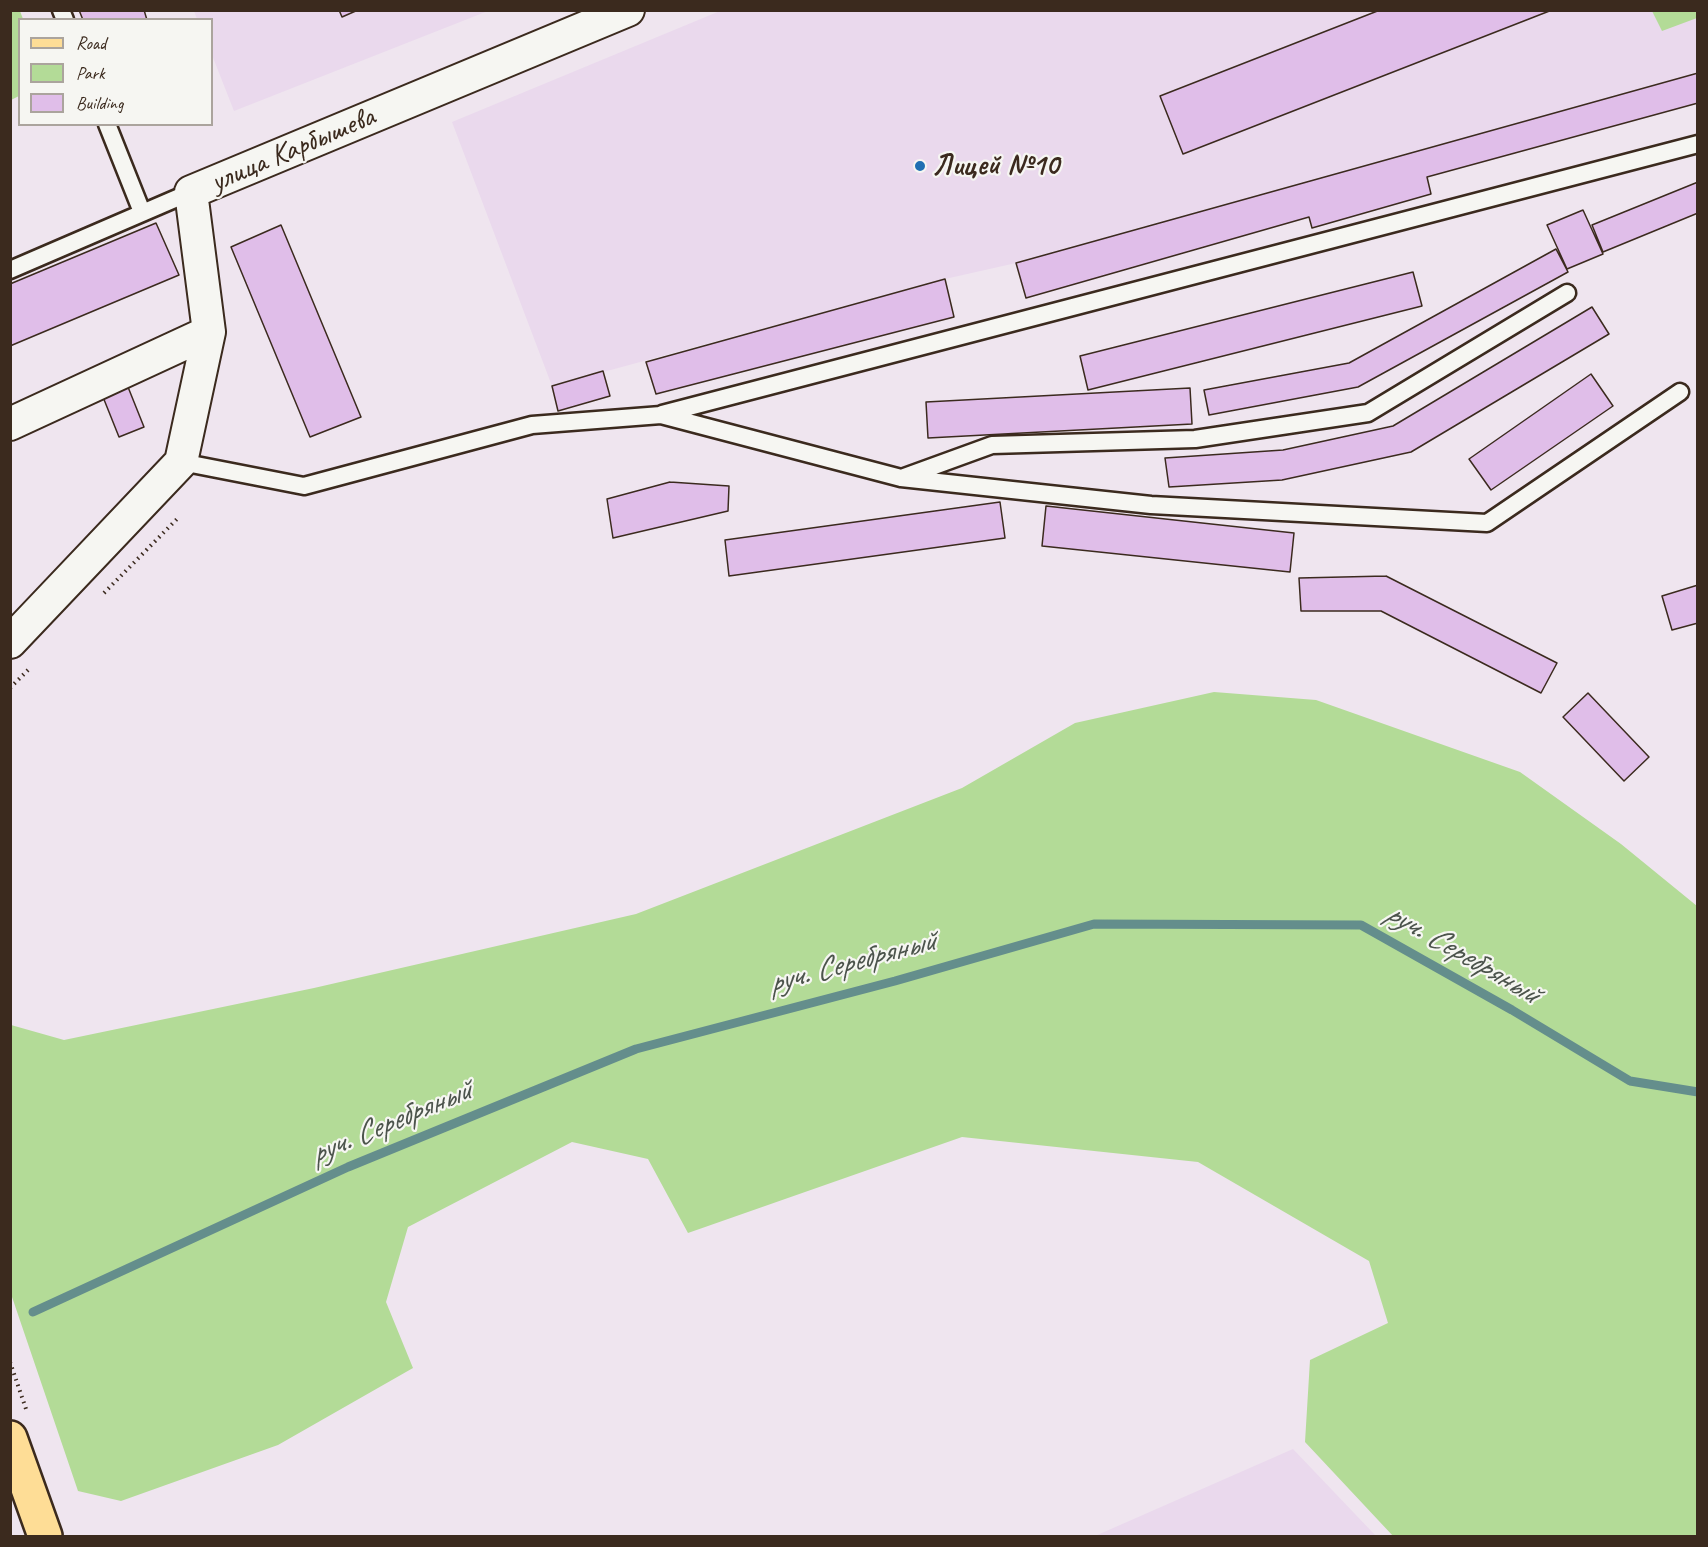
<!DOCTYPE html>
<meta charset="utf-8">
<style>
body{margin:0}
#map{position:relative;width:1708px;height:1547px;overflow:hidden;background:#efe5ef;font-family:Caveat,sans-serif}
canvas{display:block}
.frame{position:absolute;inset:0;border:12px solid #3b2a1e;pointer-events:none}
.legend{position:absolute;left:18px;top:18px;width:195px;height:108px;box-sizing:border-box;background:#f6f6f2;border:2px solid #aba49d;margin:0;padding:8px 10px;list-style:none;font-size:18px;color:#3b2a1e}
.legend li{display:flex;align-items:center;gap:12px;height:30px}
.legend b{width:30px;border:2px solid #aba49d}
</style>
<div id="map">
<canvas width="1708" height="1547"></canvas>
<div class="frame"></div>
<ul class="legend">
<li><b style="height:8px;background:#fedd96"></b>Road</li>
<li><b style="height:16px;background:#b3db97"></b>Park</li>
<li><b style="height:16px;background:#e0bee9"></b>Building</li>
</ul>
</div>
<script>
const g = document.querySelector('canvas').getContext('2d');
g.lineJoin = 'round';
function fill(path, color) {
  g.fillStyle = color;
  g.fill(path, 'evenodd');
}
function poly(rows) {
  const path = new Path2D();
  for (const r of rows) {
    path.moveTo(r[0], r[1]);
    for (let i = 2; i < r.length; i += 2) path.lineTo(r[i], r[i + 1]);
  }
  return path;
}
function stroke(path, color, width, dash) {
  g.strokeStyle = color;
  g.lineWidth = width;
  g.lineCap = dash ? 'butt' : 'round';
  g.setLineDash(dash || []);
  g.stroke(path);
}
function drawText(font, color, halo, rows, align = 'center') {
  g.font = font + ' Caveat,sans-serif';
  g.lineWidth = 4.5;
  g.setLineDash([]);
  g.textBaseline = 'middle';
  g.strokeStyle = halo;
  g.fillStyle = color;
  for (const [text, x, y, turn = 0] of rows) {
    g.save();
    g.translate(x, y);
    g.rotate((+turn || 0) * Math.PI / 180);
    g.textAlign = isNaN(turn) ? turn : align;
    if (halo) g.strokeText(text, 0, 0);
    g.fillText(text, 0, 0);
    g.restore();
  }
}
fill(poly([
 [194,11,488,11,234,111,212,55,212,20,197,19],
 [720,11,1697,11,1697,74,1016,263,945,279,552,386,452,122],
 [1293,1449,1376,1536,1095,1536]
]), '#ead9ed');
fill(poly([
 [11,10,20,11,23,19,20,20,19,96,11,100],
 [1652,11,1697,11,1697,18,1662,31],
 [1214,692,1316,700,1520,772,1621,844,1697,906,1697,1536,1393,1536,1305,1442,1310,1360,1388,1323,1369,1261,1198,1162,962,1137,688,1233,648,1159,572,1142,408,1227,386,1302,413,1368,278,1445,121,1501,78,1491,11,1294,11,1025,64,1040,314,988,636,914,962,788,1075,723]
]), '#b3db97');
stroke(poly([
 [33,1312,348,1167,636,1049,895,981,1094,924,1361,925,1512,1010,1630,1081,1698,1092]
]), '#648e8c', 9);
const building = poly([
 [79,10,144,10,147,20,83,20,79,10],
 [339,10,358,10,342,17,339,10],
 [1380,10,1552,10,1183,154,1160,96,1380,10],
 [1698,73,1698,103,1427,177,1431,194,1312,228,1309,217,1026,298,1016,263,1698,73],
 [1698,182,1698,213,1603,252,1592,225,1698,182],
 [1583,210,1603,254,1567,269,1547,225,1583,210],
 [156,223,179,275,10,346,10,284,156,223],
 [281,225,361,417,310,437,231,247,281,225],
 [1556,249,1568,272,1358,387,1209,415,1204,390,1349,363,1556,249],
 [1413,272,1422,306,1088,390,1080,356,1413,272],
 [945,279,954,317,656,394,646,362,945,279],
 [1592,307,1609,334,1411,452,1282,480,1169,487,1165,458,1283,450,1393,426,1592,307],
 [603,371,610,396,558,411,552,386,603,371],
 [1591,374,1613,406,1491,490,1469,459,1591,374],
 [128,387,144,427,119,437,103,397,128,387],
 [1190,388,1192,424,928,438,926,402,1190,388],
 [670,482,729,486,728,511,613,538,607,499,670,482],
 [1000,502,1005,538,729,576,725,540,1000,502],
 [1046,506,1294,533,1290,572,1042,546,1046,506],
 [1386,576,1557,663,1541,693,1381,611,1301,611,1299,578,1386,576],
 [1698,585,1698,623,1672,630,1662,596,1698,585],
 [1588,693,1649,757,1624,781,1563,717,1588,693]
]);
fill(building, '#e0bee9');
stroke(building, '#3b2a1e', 1.5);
const lane = poly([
 [61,10,65,20],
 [107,124,142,212],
 [10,270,191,192],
 [662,414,1698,144],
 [181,462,304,486,532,425,661,415,901,478,1151,505,1487,523,1680,392],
 [904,477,992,445,1195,439,1368,413,1567,293]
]);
const street = poly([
 [10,424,209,332],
 [10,642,181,462,209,332,191,192,628,10]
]);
const primary = poly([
 [10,1438,45,1536]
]);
stroke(lane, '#3b2a1e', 21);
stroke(street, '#3b2a1e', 36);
stroke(primary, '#3b2a1e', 38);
stroke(poly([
 [104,593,177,519],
 [10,688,29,669],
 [10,1362,26,1409]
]), '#3b2a1e', 4, [1.5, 4.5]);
stroke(lane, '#f6f6f2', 16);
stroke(street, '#f6f6f2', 32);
stroke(primary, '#fedd96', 33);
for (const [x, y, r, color] of [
 [920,166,6,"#1f6fb2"]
]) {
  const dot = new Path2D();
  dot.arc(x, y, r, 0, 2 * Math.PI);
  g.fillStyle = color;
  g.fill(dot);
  stroke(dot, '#f6f6f2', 2);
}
drawText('30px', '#3b2a1e', '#f6f6f2', [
 ["улица Карбышева",293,150,-23]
]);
drawText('bold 30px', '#3b2a1e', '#f6f6f2', [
 ["Лицей №10",932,166]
], 'left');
drawText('italic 32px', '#4c544c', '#f6f6f2', [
 ["руч. Серебряный",1462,954,30],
 ["руч. Серебряный",852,963,-15],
 ["руч. Серебряный",391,1123,-23]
]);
</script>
